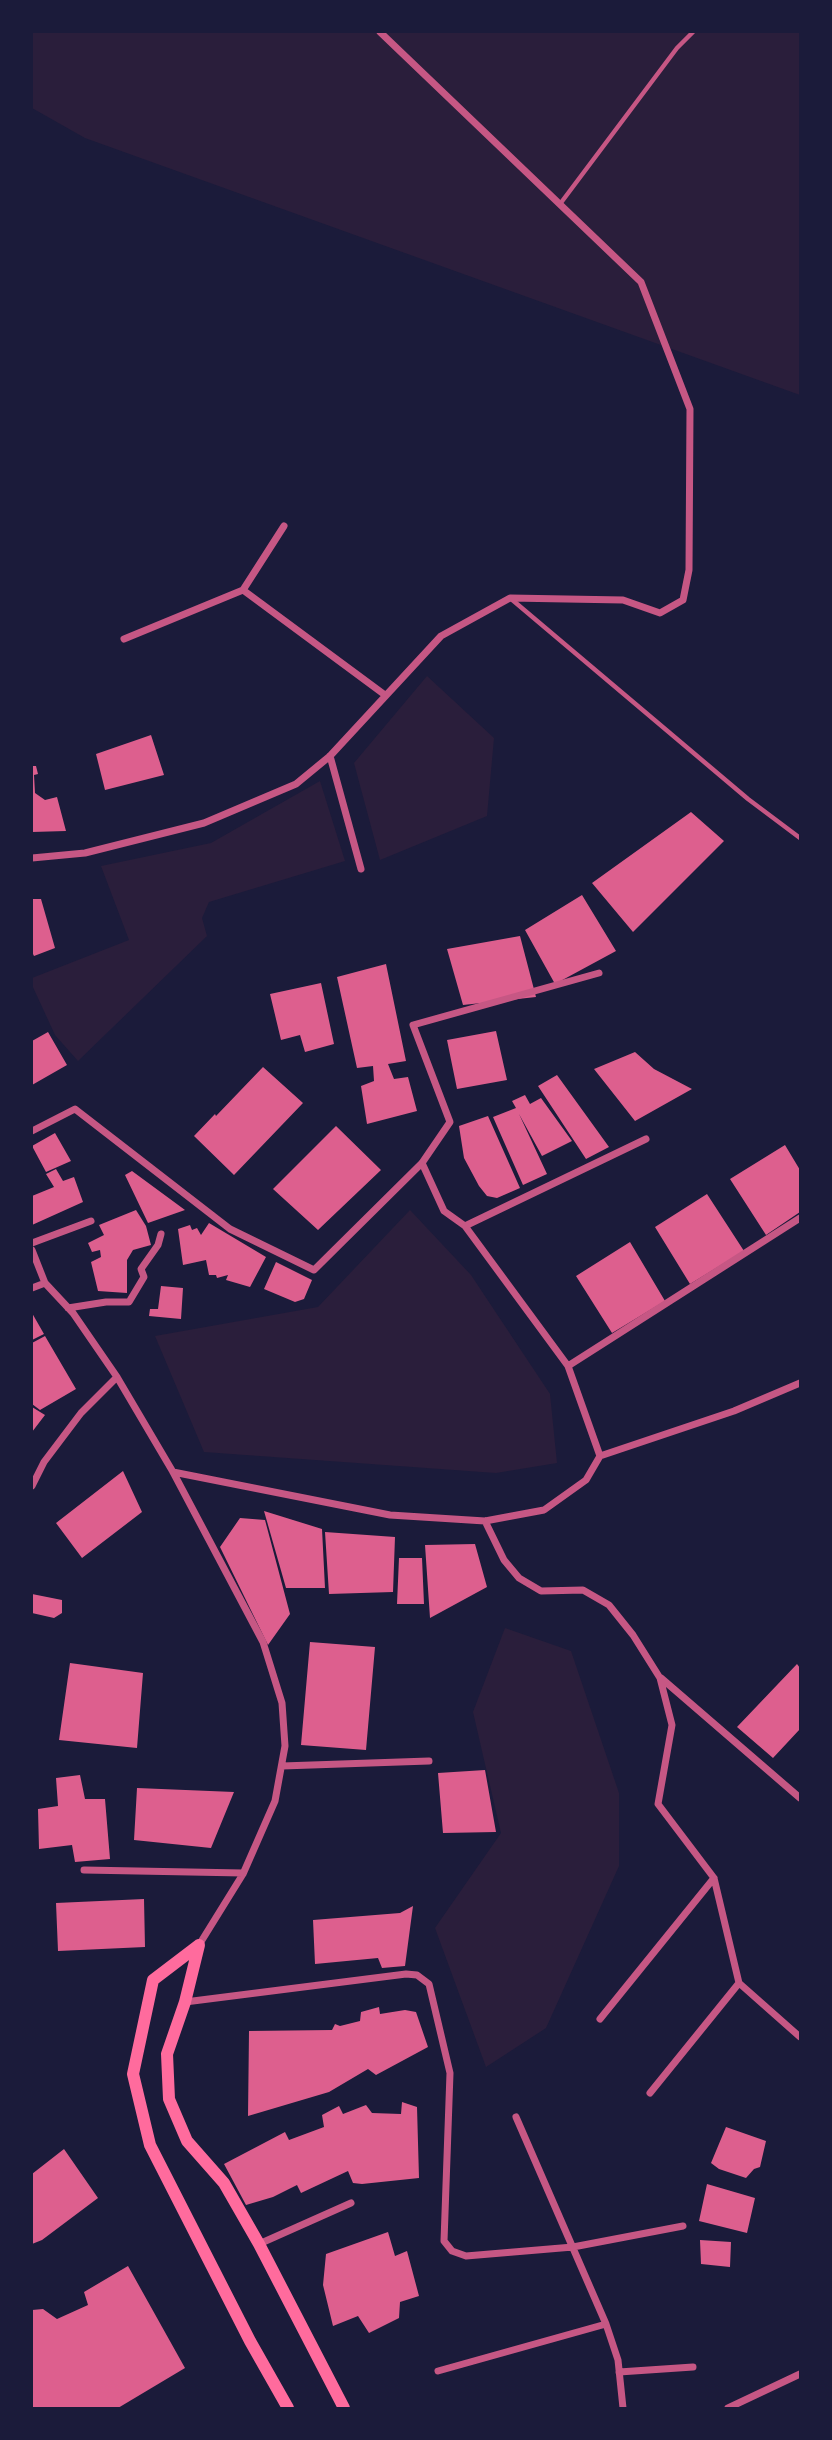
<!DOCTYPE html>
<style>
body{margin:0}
#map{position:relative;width:832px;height:2440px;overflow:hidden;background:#1b1b3a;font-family:Bitter,serif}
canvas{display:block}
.frame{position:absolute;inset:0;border:33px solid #1b1b3a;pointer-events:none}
</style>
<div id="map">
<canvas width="832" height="2440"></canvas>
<div class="frame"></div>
</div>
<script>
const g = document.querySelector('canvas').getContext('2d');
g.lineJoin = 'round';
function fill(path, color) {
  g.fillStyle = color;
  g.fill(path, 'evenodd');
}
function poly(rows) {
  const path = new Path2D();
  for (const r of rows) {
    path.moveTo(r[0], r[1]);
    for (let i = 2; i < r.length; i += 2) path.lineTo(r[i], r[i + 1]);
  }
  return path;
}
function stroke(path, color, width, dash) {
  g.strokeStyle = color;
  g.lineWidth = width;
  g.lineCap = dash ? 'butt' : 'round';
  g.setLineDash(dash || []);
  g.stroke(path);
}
fill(poly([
 [32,32,800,32,800,395,85,138,32,108],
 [427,676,494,738,487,816,380,860,354,763],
 [320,781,345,861,209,902,202,918,207,936,78,1061,55,1035,32,985,32,978,129,940,101,866,211,843],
 [410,1210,471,1275,550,1394,557,1463,496,1473,204,1452,155,1336,318,1307],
 [505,1628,571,1651,619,1793,619,1866,546,2028,486,2067,435,1928,501,1833,473,1712]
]), '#2a1e3b');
fill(poly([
 [151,735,164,775,105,790,96,754],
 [32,766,36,766,38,774,34,775,35,793,45,800,57,797,66,831,32,832],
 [691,812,724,841,633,932,592,883],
 [582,895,616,951,555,984,525,930],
 [32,899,41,899,55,948,34,956,32,952],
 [520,936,536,997,463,1005,447,949],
 [386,964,406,1061,388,1064,394,1079,408,1077,417,1111,367,1124,361,1086,374,1081,373,1066,357,1068,337,977],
 [321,983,334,1044,305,1052,300,1035,281,1040,270,994],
 [496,1031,507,1080,457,1089,447,1040],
 [48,1032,67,1065,32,1085,32,1041],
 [635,1052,654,1069,692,1089,635,1121,594,1069],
 [263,1067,303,1103,234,1175,194,1136,215,1114,216,1116],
 [557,1075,609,1147,586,1159,538,1086],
 [525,1095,530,1104,541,1098,572,1141,542,1156,519,1114,547,1174,523,1185,493,1117,516,1108,512,1101],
 [488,1116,520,1188,497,1198,487,1196,479,1186,464,1158,459,1126],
 [336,1126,381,1170,318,1230,273,1189],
 [55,1133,71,1161,46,1172,32,1146],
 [785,1145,800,1170,800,1212,766,1235,730,1179],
 [56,1169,63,1181,74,1177,83,1202,32,1225,32,1196,54,1187,46,1174],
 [132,1171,185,1210,148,1223,125,1175],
 [707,1194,744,1251,690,1284,655,1227],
 [136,1210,146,1226,151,1245,133,1250,127,1260,127,1293,98,1291,91,1262,101,1257,100,1250,92,1252,88,1243,104,1235,99,1225],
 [209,1223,266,1257,250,1287,226,1280,228,1275,217,1278,216,1275,209,1275,206,1260,183,1265,178,1229,190,1225,192,1230,197,1228,201,1235],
 [630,1242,665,1301,612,1333,576,1276],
 [276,1262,312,1280,304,1299,295,1302,264,1289],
 [161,1286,183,1288,181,1319,149,1316,150,1309,158,1309],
 [32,1313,44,1334,32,1340],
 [45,1336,76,1389,40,1410,32,1404,32,1343],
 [32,1407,45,1415,32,1432],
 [123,1471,142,1512,82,1558,56,1523],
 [264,1511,322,1529,325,1588,286,1588],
 [240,1518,265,1520,290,1614,268,1645,220,1547],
 [325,1532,395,1537,393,1592,329,1594],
 [475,1544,487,1587,430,1618,425,1545],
 [399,1558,422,1558,424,1604,397,1604],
 [32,1594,62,1600,62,1613,54,1618,32,1613],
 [310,1642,375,1647,366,1750,301,1745],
 [70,1663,143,1673,137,1748,59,1740],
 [797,1664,800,1668,800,1729,773,1758,737,1727],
 [485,1770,496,1832,443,1833,438,1773],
 [80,1775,85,1799,105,1799,110,1859,75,1862,72,1845,39,1849,38,1809,58,1806,56,1778],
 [137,1788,234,1792,211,1848,134,1840],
 [144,1899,145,1947,58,1951,56,1903],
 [413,1906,405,1966,382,1968,378,1958,315,1964,313,1920,400,1913],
 [379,2007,380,2014,405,2010,416,2012,428,2047,376,2075,368,2069,329,2092,248,2116,249,2031,332,2030,335,2024,340,2026,360,2021,361,2012],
 [402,2102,417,2107,419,2178,362,2184,353,2183,348,2171,301,2193,297,2185,273,2197,246,2205,224,2164,285,2132,289,2140,324,2127,322,2115,339,2106,343,2114,366,2105,372,2113,401,2114],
 [726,2127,766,2141,760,2167,754,2169,746,2178,719,2169,711,2163],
 [64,2149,98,2198,42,2240,32,2244,32,2174],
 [707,2184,755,2198,747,2233,699,2221],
 [388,2232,395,2256,407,2251,419,2296,400,2302,399,2318,369,2333,358,2316,333,2326,323,2285,326,2254],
 [700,2240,731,2242,730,2267,701,2264],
 [128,2266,185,2368,118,2408,32,2408,32,2310,43,2309,57,2319,88,2305,84,2292]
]), '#dd5f8e');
stroke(poly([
 [560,204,677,48,693,32],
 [510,598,748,799,800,838]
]), '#c65784', 4.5);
stroke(poly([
 [243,590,385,695],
 [243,590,284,526],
 [124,639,243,590],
 [330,756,361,869],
 [32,858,85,853,204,823,296,784,330,756,441,636,510,598,623,600,660,613,683,600,689,570,690,409,641,282,380,32],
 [32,1131,75,1109,230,1229,314,1270,422,1163,450,1122,413,1025,599,973],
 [465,1226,646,1139],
 [32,1243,91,1221],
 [32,1250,45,1283,73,1313,117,1377,173,1472,263,1642,282,1703,285,1746,275,1801,243,1874,199,1945],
 [32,1288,45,1283],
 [68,1308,106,1302,129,1302,144,1277,141,1269,158,1245,161,1234],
 [568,1366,800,1218],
 [600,1456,734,1411,800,1383],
 [173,1472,390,1515,485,1521,544,1510,586,1480,600,1456,568,1366,465,1226,444,1211,422,1163],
 [32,1486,44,1462,81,1413,117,1377],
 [485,1521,504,1560,519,1578,541,1591,583,1590,609,1605,633,1635,660,1678,672,1725,658,1804,714,1878,739,1983,800,2037],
 [661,1678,800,1798],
 [282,1766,429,1761],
 [84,1870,243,1873],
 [185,2002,406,1974,417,1975,429,1984,450,2073,444,2241,452,2251,466,2256,573,2247,683,2226],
 [600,2019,714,1878],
 [650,2093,739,1983],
 [516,2117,606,2324,618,2360,623,2408],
 [259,2244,351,2203],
 [438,2371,606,2324],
 [619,2372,693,2367],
 [728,2408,800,2374]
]), '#c65784', 7);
stroke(poly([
 [199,1945,153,1980,133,2074,150,2145,250,2341,288,2408],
 [199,1945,185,2002,167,2054,169,2099,187,2141,224,2183,259,2244,344,2408]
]), '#ff6b9d', 12);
</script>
